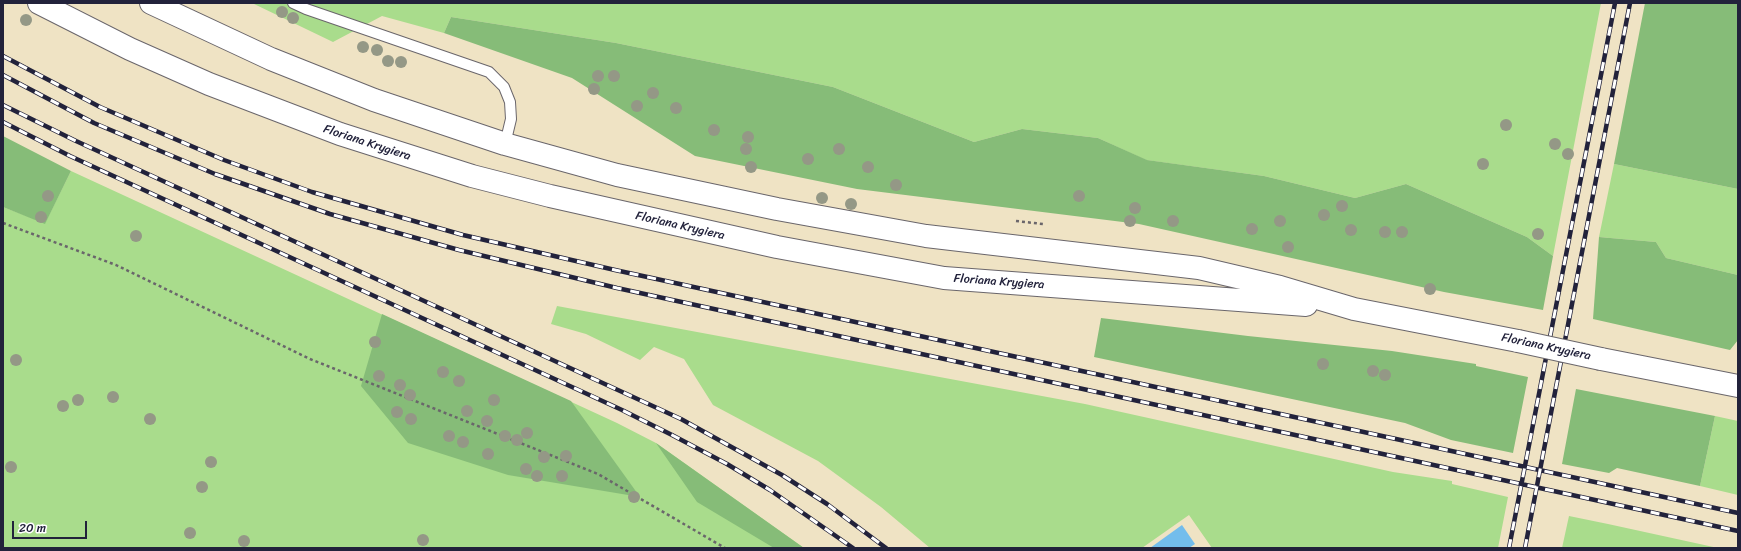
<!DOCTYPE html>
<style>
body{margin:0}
#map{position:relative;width:1741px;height:551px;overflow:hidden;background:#efe3c4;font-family:Sriracha,sans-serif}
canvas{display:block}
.frame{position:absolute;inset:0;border:4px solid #22223b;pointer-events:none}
.scale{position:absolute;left:12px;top:521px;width:75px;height:18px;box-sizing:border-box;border:2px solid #22223b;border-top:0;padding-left:5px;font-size:12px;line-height:14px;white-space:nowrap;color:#22223b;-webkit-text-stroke:3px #fff;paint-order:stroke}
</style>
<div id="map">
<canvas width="1741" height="551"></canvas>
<div class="frame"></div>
<div class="scale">20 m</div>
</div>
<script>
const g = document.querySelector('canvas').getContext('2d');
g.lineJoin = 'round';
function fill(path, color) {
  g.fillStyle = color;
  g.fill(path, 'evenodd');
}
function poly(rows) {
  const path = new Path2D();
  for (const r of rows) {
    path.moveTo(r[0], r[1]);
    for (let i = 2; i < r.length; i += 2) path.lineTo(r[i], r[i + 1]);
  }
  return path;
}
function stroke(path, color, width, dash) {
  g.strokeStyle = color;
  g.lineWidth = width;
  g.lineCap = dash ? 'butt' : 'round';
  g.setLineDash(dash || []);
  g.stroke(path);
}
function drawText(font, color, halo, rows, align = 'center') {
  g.font = font + ' Sriracha,sans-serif';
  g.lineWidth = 3;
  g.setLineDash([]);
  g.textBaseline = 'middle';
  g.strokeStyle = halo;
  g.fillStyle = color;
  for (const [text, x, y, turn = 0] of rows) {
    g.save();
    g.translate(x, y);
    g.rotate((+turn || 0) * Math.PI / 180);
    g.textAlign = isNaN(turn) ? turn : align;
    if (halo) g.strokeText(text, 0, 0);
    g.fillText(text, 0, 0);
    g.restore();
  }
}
fill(poly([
 [252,3,1601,3,1553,256,1527,237,1406,184,1355,198,1264,176,1146,160,1098,138,1022,129,974,142,833,87,616,43,451,17,444,33,382,16,333,42],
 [1614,164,1738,189,1738,275,1666,258,1656,242,1599,237],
 [71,171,617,423,656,443,804,548,3,548,3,207,45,223],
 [557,306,1085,404,1393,472,1452,481,1452,484,1508,497,1498,548,1212,548,1189,515,1142,548,930,548,881,507,818,461,713,405,684,359,654,347,640,360,586,334,551,324],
 [1715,416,1738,421,1738,495,1700,486],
 [1569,516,1608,524,1718,548,1562,548]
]), '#a9dc8c');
fill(poly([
 [1645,3,1738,3,1738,189,1614,164],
 [451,17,616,43,833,87,974,142,1022,129,1098,138,1147,160,1264,176,1355,198,1406,184,1527,237,1553,256,1543,310,1444,292,1139,224,857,189,695,156,572,78,444,33],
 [3,136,71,171,45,224,3,207],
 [1599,237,1656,242,1666,258,1738,275,1738,340,1730,350,1593,319],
 [382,314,571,401,640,497,508,475,408,443,361,386],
 [1101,318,1248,336,1392,351,1476,364,1476,366,1528,377,1513,453,1451,440,1405,423,1094,357],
 [1576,389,1715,416,1700,486,1617,468,1609,473,1562,464],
 [656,443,804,548,774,548,697,502]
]), '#86bc78');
fill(poly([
 [1182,525,1195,544,1189,548,1150,548]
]), '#73bdec');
const service = poly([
 [293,3,306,9,489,72,504,87,510,102,511,119,505,144]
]);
const primary = poly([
 [39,3,130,49,209,84,340,134,472,176,550,196,777,247,944,278,1306,305],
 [151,3,271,59,374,100,505,144,617,175,777,209,926,236,1199,268,1280,287,1354,309,1518,341],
 [1601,359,1738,386]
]);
stroke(service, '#6a666b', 12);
stroke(primary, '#6a666b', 24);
stroke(poly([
 [1016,221,1043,224],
 [3,223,116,265,310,359,598,474,725,548]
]), '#6a666b', 2.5, [3, 3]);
stroke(service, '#fff', 10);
stroke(primary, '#fff', 22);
const rail = poly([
 [3,56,100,107,224,160,312,192,463,235,615,270,1738,513],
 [3,75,94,123,215,174,330,214,459,250,617,288,1738,531],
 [3,105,76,141,681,419,782,475,827,504,886,548],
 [3,122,70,156,622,410,672,435,727,464,770,490,853,548],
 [1509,548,1615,3],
 [1525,548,1630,3]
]);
stroke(rail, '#22223b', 4.5);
stroke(rail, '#fff', 3, [9]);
const primaryBridge = poly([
 [1518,341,1601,359]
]);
stroke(primaryBridge, '#6a666b', 24, []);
stroke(primaryBridge, '#fff', 22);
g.fillStyle = '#949886';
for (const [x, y] of [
 [282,12],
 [293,18],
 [26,20],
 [363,47],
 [377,50],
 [388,61],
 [401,62],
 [598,76],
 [614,76],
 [594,89],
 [653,93],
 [637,106],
 [676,108],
 [1506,125],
 [714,130],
 [748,137],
 [1555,144],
 [746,149],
 [839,149],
 [1568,154],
 [808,159],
 [1483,164],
 [751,167],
 [868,167],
 [896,185],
 [48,196],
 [1079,196],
 [822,198],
 [851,204],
 [1342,206],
 [1135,208],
 [1324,215],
 [41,217],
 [1130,221],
 [1173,221],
 [1280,221],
 [1252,229],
 [1351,230],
 [1385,232],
 [1402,232],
 [1538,234],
 [136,236],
 [1288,247],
 [1430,289],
 [375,342],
 [16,360],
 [1323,364],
 [1373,371],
 [443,372],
 [1385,375],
 [379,376],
 [459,381],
 [400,385],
 [410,395],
 [113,397],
 [78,400],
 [494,400],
 [63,406],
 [467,411],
 [397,412],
 [150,419],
 [411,419],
 [487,421],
 [527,433],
 [449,436],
 [505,436],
 [517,440],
 [463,442],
 [488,454],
 [566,456],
 [544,457],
 [211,462],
 [11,467],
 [526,469],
 [537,476],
 [562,476],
 [202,487],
 [634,497],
 [190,533],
 [423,540],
 [244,541]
]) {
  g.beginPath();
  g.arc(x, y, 6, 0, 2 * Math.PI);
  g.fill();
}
drawText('12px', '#22223b', '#fff', [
 ["Floriana Krygiera",367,143,18],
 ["Floriana Krygiera",680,226,13],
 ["Floriana Krygiera",999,282,4],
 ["Floriana Krygiera",1546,347,12]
]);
</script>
